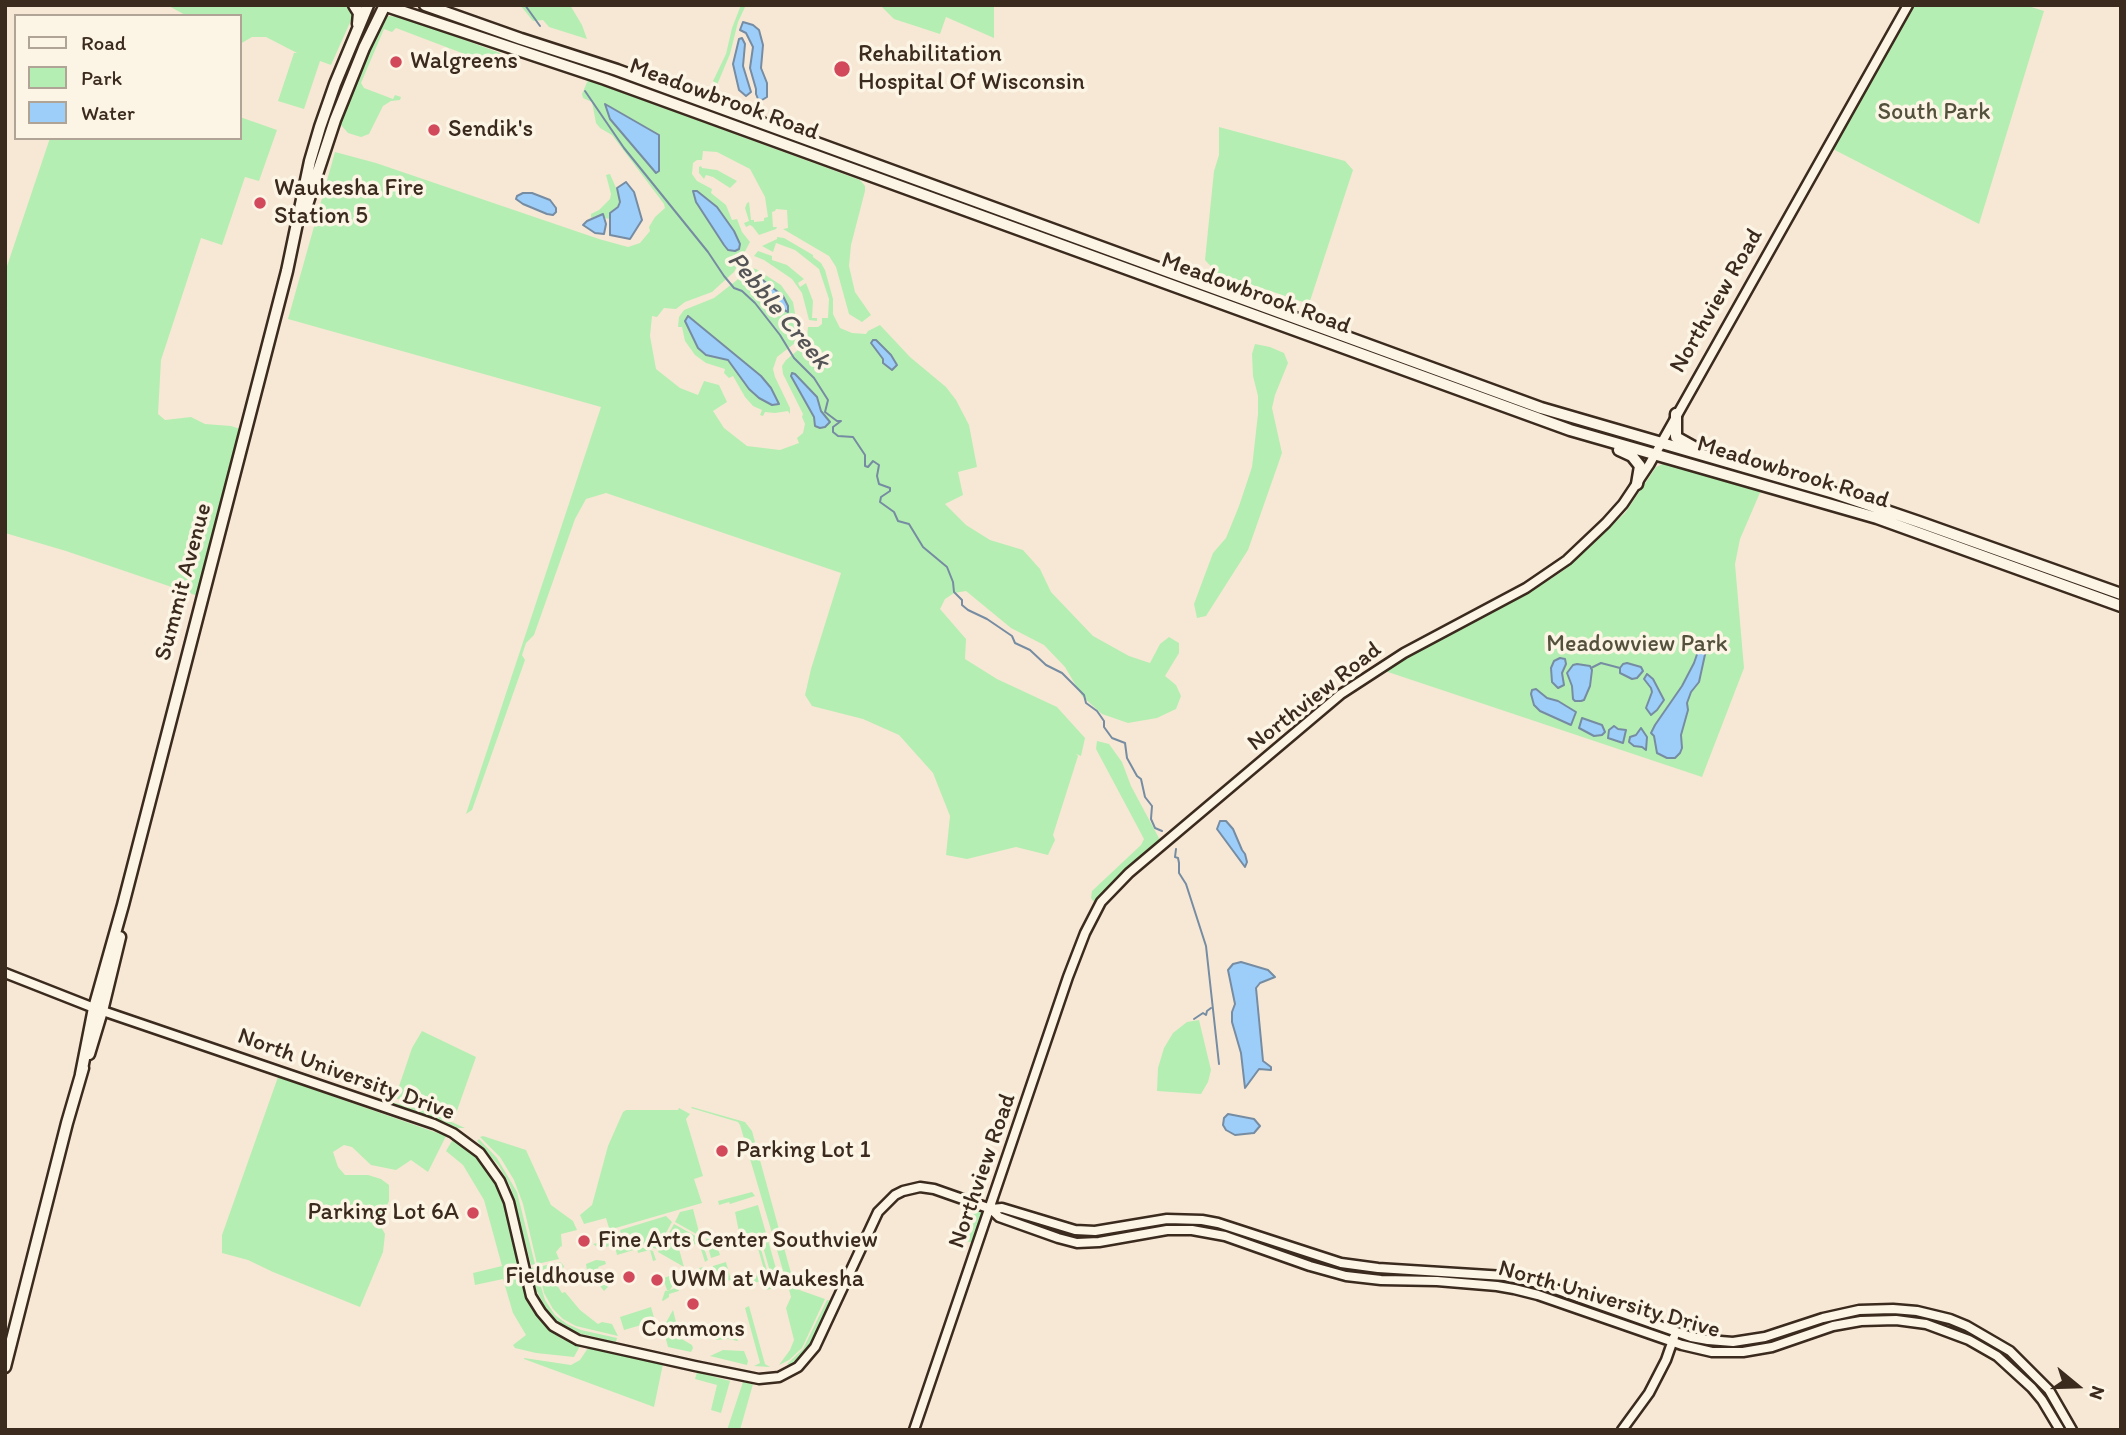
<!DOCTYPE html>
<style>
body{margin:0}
#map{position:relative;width:2126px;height:1435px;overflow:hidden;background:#f7e8d5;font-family:Itim,sans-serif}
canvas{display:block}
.frame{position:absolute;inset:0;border:7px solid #3b2a1e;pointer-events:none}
.legend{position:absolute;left:14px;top:14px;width:228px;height:126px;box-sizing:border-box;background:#fcf5e5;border:2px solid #afa495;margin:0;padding:9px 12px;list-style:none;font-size:21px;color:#3b2a1e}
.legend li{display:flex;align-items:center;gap:14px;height:35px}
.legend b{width:35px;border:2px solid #afa495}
.north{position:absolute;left:2042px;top:1351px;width:70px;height:70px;-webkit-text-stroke:5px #fcf5e5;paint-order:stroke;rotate:109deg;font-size:19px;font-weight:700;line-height:28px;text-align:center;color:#3b2a1e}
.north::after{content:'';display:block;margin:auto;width:24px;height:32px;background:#3b2a1e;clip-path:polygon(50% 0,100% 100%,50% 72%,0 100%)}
</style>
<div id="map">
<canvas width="2126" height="1435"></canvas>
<div class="frame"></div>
<ul class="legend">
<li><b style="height:9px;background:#fcf5e5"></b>Road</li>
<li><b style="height:19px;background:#b5eeb2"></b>Park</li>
<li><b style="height:19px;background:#9dcefa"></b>Water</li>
</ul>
<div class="north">N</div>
</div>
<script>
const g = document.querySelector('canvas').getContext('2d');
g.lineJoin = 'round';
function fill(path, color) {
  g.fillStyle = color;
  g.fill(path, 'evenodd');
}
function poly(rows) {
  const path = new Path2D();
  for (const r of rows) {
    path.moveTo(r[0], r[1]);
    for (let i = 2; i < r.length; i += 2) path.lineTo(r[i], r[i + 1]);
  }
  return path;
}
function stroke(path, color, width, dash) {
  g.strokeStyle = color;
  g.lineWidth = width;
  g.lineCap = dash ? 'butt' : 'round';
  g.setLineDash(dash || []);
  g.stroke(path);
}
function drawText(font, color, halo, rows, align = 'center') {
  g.font = font + ' Itim,sans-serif';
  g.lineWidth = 7;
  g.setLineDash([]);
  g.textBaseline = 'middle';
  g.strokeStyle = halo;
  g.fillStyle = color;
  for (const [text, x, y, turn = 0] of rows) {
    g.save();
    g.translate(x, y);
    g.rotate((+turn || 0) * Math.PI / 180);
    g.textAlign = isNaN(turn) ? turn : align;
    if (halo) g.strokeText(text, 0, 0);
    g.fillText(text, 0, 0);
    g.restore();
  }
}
fill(poly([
 [167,5,350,5,354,10,352,18,331,65,320,61,304,109,278,101,294,53,297,53,266,37,252,37,240,44,240,16,187,16],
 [520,5,570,5,582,25,587,39,549,27,543,20,533,21],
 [741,5,746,5,738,22,730,54,717,85,713,81,726,54,732,28],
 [880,5,994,5,994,38,946,17,940,34,894,19],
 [1908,5,2025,5,2044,11,1979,224,1827,146],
 [388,16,403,17,500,53,504,58,504,69,396,28,392,32,384,29,361,83,364,88,393,99,395,95,401,97,400,100,391,101,383,106,369,134,361,137,348,133,341,125,342,115,370,46,383,19],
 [588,80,860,180,865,186,865,191,851,245,849,266,855,292,871,315,862,322,849,314,836,267,829,256,783,229,788,228,787,210,776,209,775,211,772,212,773,227,777,227,776,229,759,235,753,227,750,225,746,227,744,223,749,221,745,208,747,203,749,202,751,220,754,220,754,222,764,221,764,218,768,217,765,197,750,169,717,152,703,151,702,160,697,160,693,163,692,174,697,181,712,189,711,193,726,205,732,220,737,219,742,232,750,242,734,272,712,292,685,302,676,309,664,308,657,317,652,316,650,336,656,369,680,388,698,395,704,381,719,385,727,402,713,411,724,428,747,446,780,450,799,443,797,438,803,433,805,424,802,417,803,414,783,374,782,366,786,360,804,345,807,337,808,327,818,327,822,324,822,318,828,318,829,299,819,269,795,250,776,243,773,252,762,246,777,239,777,237,784,238,813,255,813,257,821,263,825,270,833,299,833,314,840,328,852,333,866,334,868,331,880,325,910,357,946,387,956,400,969,425,977,467,958,472,963,495,945,504,966,525,990,540,1023,550,1040,569,1051,592,1093,636,1129,656,1150,663,1160,644,1169,637,1179,643,1179,653,1165,676,1176,685,1181,696,1176,709,1157,718,1128,723,1102,714,1082,696,1065,667,1044,645,1011,628,966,591,954,593,945,599,940,609,966,639,965,659,997,679,1057,707,1085,738,1081,756,1076,754,1078,756,1053,835,1055,840,1048,855,1016,847,967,859,946,855,950,816,933,773,899,735,863,719,812,706,805,695,811,669,841,573,606,493,586,499,575,519,534,635,526,643,522,655,525,660,472,810,466,814,601,407,288,319,335,152,376,163,599,239,628,247,640,243,650,231,649,227,655,217,665,208,664,204,612,135,600,128,596,123,592,102,583,98,582,94],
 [240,117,277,130,259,181,245,177,222,245,201,238,161,360,158,414,165,420,191,417,205,424,231,426,240,429,198,596,66,551,5,533,5,309,8,309,5,308,5,272,50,138,240,138],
 [1219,127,1345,161,1353,170,1309,304,1217,273,1205,260,1214,171,1219,155],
 [701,166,702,168,717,170,737,181,730,188,713,177,706,175,704,179,699,173,699,167],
 [610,174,620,197,618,207,610,213,610,219,604,218,603,214,591,218,591,214,599,210,610,199,611,194,606,175],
 [758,251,772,256,772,260,787,265,804,279,798,283,800,287,806,283,813,301,812,318,817,318,817,321,809,320,802,293,792,279,764,260,754,256],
 [746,267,756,269,781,285,793,302,799,335,795,343,777,357,773,369,775,377,790,408,790,414,788,411,775,413,765,412,763,416,760,415,762,410,753,406,745,397,733,376,729,378,724,373,725,369,706,363,695,355,685,341,682,327,678,327,679,317,684,310,714,298,737,280],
 [1255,344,1270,347,1284,353,1288,363,1275,395,1272,408,1282,453,1248,550,1206,616,1197,618,1194,604,1213,553,1226,538,1239,506,1252,467,1258,414,1258,396,1253,376,1252,354],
 [1667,462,1762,488,1740,539,1735,564,1744,668,1702,777,1385,671,1421,649,1524,596,1564,570,1625,513,1656,467],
 [1097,741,1109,744,1122,762,1131,786,1160,840,1156,846,1131,866,1094,902,1091,898,1092,891,1141,845,1144,839,1096,749],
 [1199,1020,1211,1070,1208,1082,1201,1094,1157,1091,1158,1068,1164,1048,1173,1033,1187,1022],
 [422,1031,476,1057,454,1119,395,1098,412,1048],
 [278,1077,446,1136,428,1172,411,1160,396,1170,371,1165,352,1147,344,1145,333,1152,338,1167,345,1175,368,1175,381,1179,389,1185,389,1201,381,1218,380,1225,385,1234,383,1252,360,1307,273,1272,248,1260,222,1253,222,1235],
 [380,1099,429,1112,465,1128,458,1128,438,1119],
 [692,1107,745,1122,752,1131,794,1284,787,1284,740,1125,738,1122,691,1108],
 [679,1108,690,1114,686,1119,703,1176,694,1179,702,1203,612,1229,609,1228,606,1218,584,1224,580,1215,592,1205,608,1146,623,1112,626,1110,678,1110],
 [483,1136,526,1150,551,1205,573,1221,577,1230,561,1234,562,1247,561,1246,556,1252,559,1259,537,1264,523,1204,514,1180,500,1157,480,1137],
 [453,1139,477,1157,494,1180,505,1204,525,1293,530,1305,538,1318,550,1330,562,1339,580,1346,574,1357,536,1353,515,1348,513,1345,526,1335,513,1313,503,1279,475,1285,473,1273,502,1266,484,1200,463,1165,446,1151],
 [479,1139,497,1158,517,1192,535,1264,531,1265,511,1188,499,1166,477,1141],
 [752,1192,755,1196,730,1204,729,1202,719,1205,718,1201],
 [758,1205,781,1286,767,1290,765,1285,771,1275,761,1240,746,1244,744,1237,740,1237,735,1212],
 [966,1206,979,1211,982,1214,972,1243,953,1236],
 [693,1209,700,1236,675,1222,680,1212],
 [666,1216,672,1222,657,1249,622,1239,620,1230],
 [674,1224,701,1239,708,1260,705,1262,699,1243,679,1249,684,1267,658,1252],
 [711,1228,720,1255,711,1258,706,1239,708,1238,706,1230],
 [618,1231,621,1242,600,1249,593,1244,612,1239,611,1233],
 [741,1239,744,1247,759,1242,768,1274,765,1280,750,1284,749,1278,765,1273,757,1245,743,1249],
 [628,1243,653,1251,656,1260,653,1261,650,1250,638,1253,637,1249,617,1255,615,1247],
 [596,1260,605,1261,606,1264,598,1267,608,1287,604,1291,587,1270,586,1264],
 [560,1262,564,1266,560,1275,561,1283,557,1285,562,1293,565,1292,580,1310,598,1324,602,1322,612,1324,618,1336,576,1326,563,1319,553,1309,544,1293,538,1267],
 [726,1262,731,1280,719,1283,715,1272,696,1277,696,1275,701,1273,699,1268,703,1267,705,1271,713,1269,713,1266],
 [535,1267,545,1300,555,1315,567,1324,581,1330,617,1338,616,1342,574,1332,556,1320,548,1312,535,1288,531,1268],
 [676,1274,677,1278,670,1290,678,1287,679,1291,669,1294,669,1297,663,1301,662,1300,665,1291,670,1290,667,1290,663,1278],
 [788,1286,825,1299,802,1348,789,1360,779,1365,790,1350,794,1340,786,1308,791,1297],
 [827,1300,831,1301,807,1350,795,1364,791,1366,787,1364,803,1349],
 [749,1306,765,1364,770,1367,754,1366,760,1363,745,1308],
 [651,1307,655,1321,624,1330,620,1317],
 [673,1310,680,1338,692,1345,693,1348,691,1352,668,1347,663,1328],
 [734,1327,738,1341,728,1339,716,1340,715,1334],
 [588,1348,663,1364,654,1407,524,1359,524,1358,571,1365,580,1360],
 [723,1350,744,1351,748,1361,747,1365,710,1356],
 [697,1372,730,1381,721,1413,711,1410,717,1385,695,1379],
 [743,1382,753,1384,740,1430,727,1430]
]), '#b5eeb2');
const water = poly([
 [743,22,753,25,759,30,763,45,761,68,767,83,767,97,762,100,758,99,756,94,756,89,750,68,753,47,746,33,740,30,743,22],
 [742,38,745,44,743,66,751,92,746,96,739,90,733,64,739,39,742,38],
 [605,104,659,135,659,171,656,173,610,119,605,104],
 [626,182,634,192,642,220,630,239,610,235,610,213,618,207,620,202,617,188,626,182],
 [693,191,697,191,717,207,734,231,740,244,739,249,735,251,728,250,724,245,696,202,693,191],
 [523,193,532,193,550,200,556,208,556,212,553,215,547,214,523,204,516,199,517,196,523,193],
 [603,214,606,224,604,234,595,233,583,225,587,221,603,214],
 [759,277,783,296,788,306,788,312,778,307,758,285,757,278,759,277],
 [688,316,761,376,771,388,779,404,772,405,759,398,749,389,728,360,706,355,698,348,685,321,688,316],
 [873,340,876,340,891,355,897,365,892,370,883,363,883,359,871,343,873,340],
 [792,373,795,374,817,397,821,411,830,422,825,427,820,428,815,426,814,417,791,376,792,373],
 [1702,640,1706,642,1706,650,1699,682,1691,692,1687,703,1688,710,1681,735,1682,748,1680,753,1675,758,1667,758,1657,753,1654,736,1651,733,1655,725,1682,686,1694,663,1702,640],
 [1560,658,1565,659,1566,664,1562,673,1564,685,1558,688,1552,682,1551,668,1554,661,1560,658],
 [1627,663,1641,667,1643,671,1637,678,1632,679,1620,673,1620,668,1623,664,1627,663],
 [1577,664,1590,666,1592,670,1590,686,1584,700,1581,701,1575,701,1573,699,1572,686,1567,673,1573,665,1577,664],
 [1647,674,1653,679,1664,700,1657,710,1651,715,1646,708,1652,692,1651,688,1644,679,1647,674],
 [1536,689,1547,698,1558,701,1576,712,1571,725,1540,711,1534,705,1531,694,1532,690,1536,689],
 [1582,718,1602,725,1605,732,1602,735,1594,736,1579,728,1582,718],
 [1614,726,1618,729,1626,730,1623,743,1608,738,1609,730,1614,726],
 [1641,728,1647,737,1646,750,1642,747,1634,746,1629,742,1630,737,1636,735,1641,728],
 [1220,821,1226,821,1233,829,1242,850,1245,854,1247,862,1245,867,1217,829,1220,821],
 [1241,962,1268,970,1275,977,1260,983,1256,988,1263,1061,1271,1067,1271,1070,1259,1069,1245,1088,1241,1053,1232,1022,1232,1012,1235,1004,1228,970,1233,964,1241,962],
 [1228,1114,1254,1119,1260,1126,1254,1133,1235,1135,1226,1130,1223,1125,1224,1118,1228,1114]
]);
fill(water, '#9dcefa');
stroke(water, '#768ca2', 2);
stroke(poly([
 [525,5,540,26],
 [585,91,624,148,708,252,724,276,734,288,742,291,755,303,780,335,794,358,814,378,828,400,825,412,837,421,841,421,833,427,833,432,838,436,853,437,865,455,865,466,868,467,873,461,879,465,877,476,879,484,890,488,890,491,881,497,880,502,894,512,898,521,909,524,923,547,947,567,953,582,954,592,962,600,962,605,968,610,987,619,1012,636,1015,643,1030,650,1046,665,1062,673,1084,695,1086,703,1097,711,1104,721,1104,727,1112,738,1125,743,1127,758,1137,776,1141,779,1145,797,1152,806,1151,819,1155,828,1162,831],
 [1591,668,1601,663,1620,668],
 [1176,849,1175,857,1178,858,1179,863,1179,873,1186,884,1206,946,1219,1064],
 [1194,1019,1203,1013,1206,1015,1207,1011,1211,1008]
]), '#768ca2', 2);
const minor = poly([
 [5,973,94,1008,434,1124,453,1133,480,1153,500,1181,509,1202,531,1296,541,1312,553,1326,578,1340,695,1366,759,1379,779,1377,798,1367,815,1347,878,1212,895,1195,903,1191,920,1187,934,1189,991,1209,1002,1208,1075,1230,1095,1231,1167,1219,1202,1220,1218,1223,1341,1263,1378,1268,1505,1276,1538,1283,1691,1337,1708,1340,1733,1342,1765,1337,1823,1318,1859,1310,1893,1309,1917,1311,1950,1319,1967,1326,2010,1351,2049,1390,2072,1430],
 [991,1209,999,1217,1058,1238,1077,1243,1099,1242,1167,1230,1192,1230,1225,1236,1310,1266,1346,1276,1381,1280,1437,1281,1497,1286,1514,1289,1538,1295,1682,1345,1712,1352,1743,1352,1772,1347,1833,1326,1861,1321,1896,1320,1926,1324,1969,1340,1997,1356,2032,1388,2042,1400,2060,1430],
 [914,1430,1068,977,1085,933,1101,902,1129,873,1341,694,1404,653,1526,588,1567,560,1606,523,1623,504,1649,465,1908,5],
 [1622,1430,1649,1393,1666,1360,1674,1337]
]);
const major = poly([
 [354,5,359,13,358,24],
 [383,5,605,79,1570,430,1877,518,2121,606],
 [425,5,521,39,617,70,1541,408,1834,493,1919,522,2121,594],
 [303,217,335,120,364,48,385,5],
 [1676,414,1676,437,1694,447],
 [1619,450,1632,456,1640,466,1637,484],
 [89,1054,102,1011,120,937],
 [81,1074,94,1008,123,905,287,271,310,161,320,127,335,84,368,5],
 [5,1367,67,1123,83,1068]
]);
stroke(minor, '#3b2a1e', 13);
stroke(major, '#3b2a1e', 15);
stroke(minor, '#fcf5e5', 8);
stroke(major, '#fcf5e5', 10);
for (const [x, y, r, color] of [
 [396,62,7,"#d1495b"],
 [842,69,9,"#d1495b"],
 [434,130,7,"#d1495b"],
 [260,203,7,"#d1495b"],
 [722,1151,7,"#d1495b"],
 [473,1213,7,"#d1495b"],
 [584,1241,7,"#d1495b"],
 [629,1277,7,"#d1495b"],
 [657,1280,7,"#d1495b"],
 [693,1304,7,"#d1495b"]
]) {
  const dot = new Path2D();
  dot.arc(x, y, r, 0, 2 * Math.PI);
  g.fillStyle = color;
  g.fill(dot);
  stroke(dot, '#fcf5e5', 2.5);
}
drawText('24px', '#3b2a1e', '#fcf5e5', [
 ["Rehabilitation",858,55],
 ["Hospital Of Wisconsin",858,83],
 ["Walgreens",410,62],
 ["Sendik's",448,130],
 ["Waukesha Fire",274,189],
 ["Station 5",274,217],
 ["Parking Lot 1",736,1151],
 ["Parking Lot 6A",459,1213,"right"],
 ["Fine Arts Center Southview",598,1241],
 ["Fieldhouse",615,1277,"right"],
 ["UWM at Waukesha",671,1280],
 ["Commons",693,1330,"center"]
], 'left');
drawText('24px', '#3b2a1e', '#fcf5e5', [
 ["Meadowbrook Road",724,100,20],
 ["Meadowbrook Road",1256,294,20],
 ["Northview Road",1717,301,-60],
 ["Meadowbrook Road",1793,473,17],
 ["Summit Avenue",184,582,-75],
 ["Northview Road",1315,697,-38],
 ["North University Drive",346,1075,20],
 ["Northview Road",983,1171,-71],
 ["North University Drive",1609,1300,16]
]);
drawText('24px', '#53513c', '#fcf5e5', [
 ["South Park",1934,113],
 ["Meadowview Park",1637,645]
]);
drawText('italic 26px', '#545355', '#fcf5e5', [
 ["Pebble Creek",778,311,50]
]);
</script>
